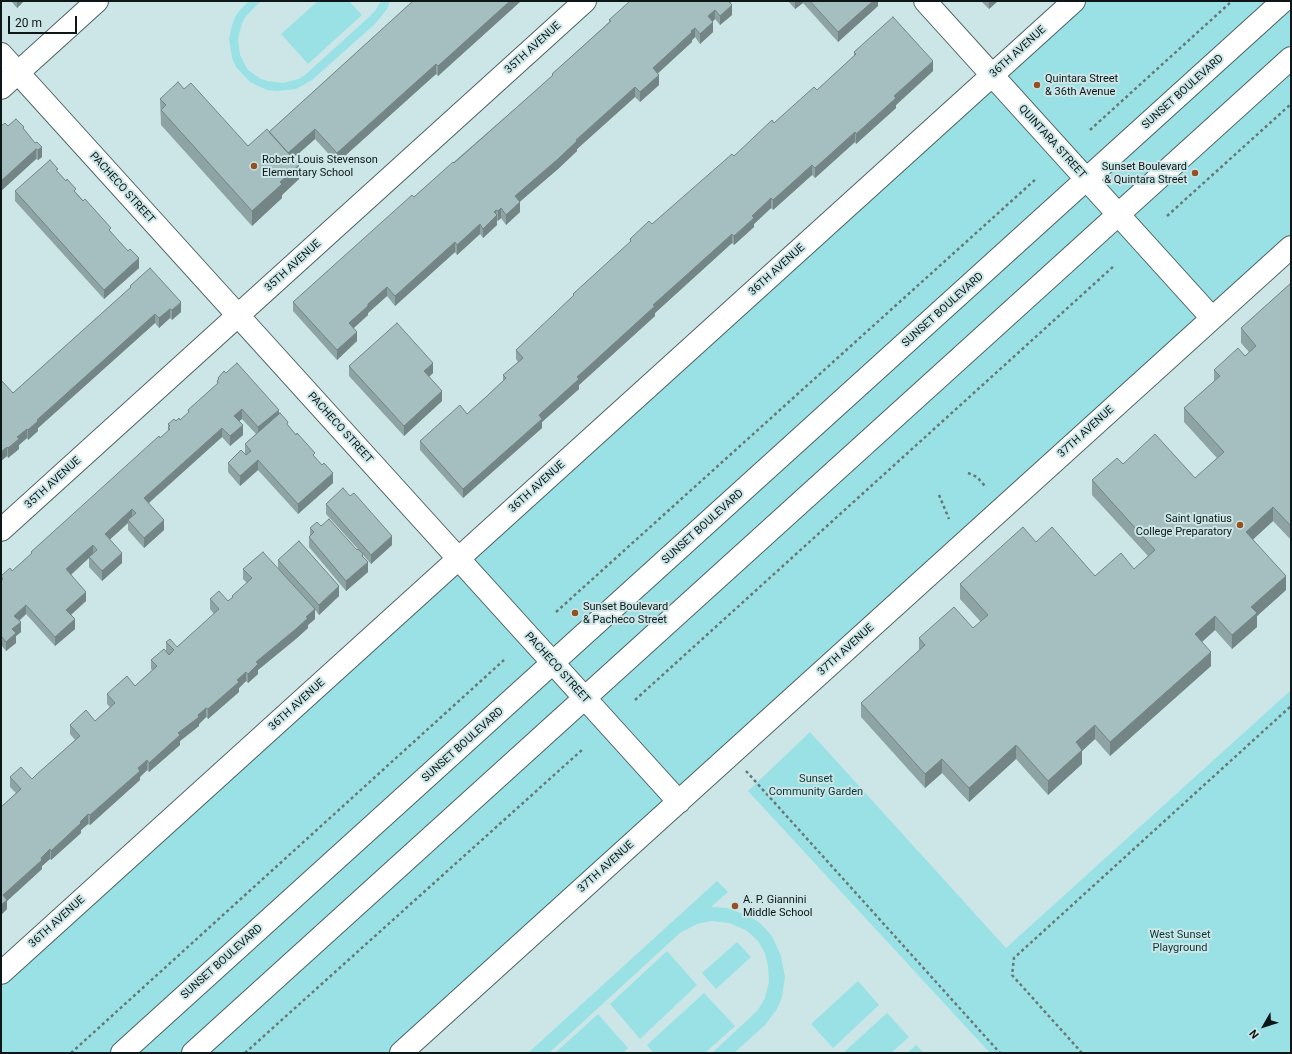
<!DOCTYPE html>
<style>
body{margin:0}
#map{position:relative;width:1292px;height:1054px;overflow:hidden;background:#cce6e7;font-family:Roboto,sans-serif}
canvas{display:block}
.frame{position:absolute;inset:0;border:2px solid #0d1717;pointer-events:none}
.north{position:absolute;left:1244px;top:1006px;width:40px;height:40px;-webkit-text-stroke:3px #cce6e7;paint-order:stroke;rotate:231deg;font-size:11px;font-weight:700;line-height:16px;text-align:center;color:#0d1717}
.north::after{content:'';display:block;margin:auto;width:14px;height:18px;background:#0d1717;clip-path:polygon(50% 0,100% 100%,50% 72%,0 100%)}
.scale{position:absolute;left:8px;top:16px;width:69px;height:18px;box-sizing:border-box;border:2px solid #0d1717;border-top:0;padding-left:5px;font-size:12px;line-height:14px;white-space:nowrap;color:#0d1717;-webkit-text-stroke:3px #cce6e7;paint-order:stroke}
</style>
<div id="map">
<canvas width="1292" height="1054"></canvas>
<div class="frame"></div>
<div class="north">N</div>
<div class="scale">20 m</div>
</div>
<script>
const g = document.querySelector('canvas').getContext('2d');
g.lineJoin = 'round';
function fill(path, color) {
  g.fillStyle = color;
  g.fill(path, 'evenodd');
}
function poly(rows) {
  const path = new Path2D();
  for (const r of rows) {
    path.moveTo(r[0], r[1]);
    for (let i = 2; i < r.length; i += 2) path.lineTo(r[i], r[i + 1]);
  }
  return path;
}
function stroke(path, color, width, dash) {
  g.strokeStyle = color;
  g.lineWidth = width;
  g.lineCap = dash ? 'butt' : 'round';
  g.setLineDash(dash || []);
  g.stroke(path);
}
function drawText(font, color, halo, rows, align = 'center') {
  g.font = font + ' Roboto,sans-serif';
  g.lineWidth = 4;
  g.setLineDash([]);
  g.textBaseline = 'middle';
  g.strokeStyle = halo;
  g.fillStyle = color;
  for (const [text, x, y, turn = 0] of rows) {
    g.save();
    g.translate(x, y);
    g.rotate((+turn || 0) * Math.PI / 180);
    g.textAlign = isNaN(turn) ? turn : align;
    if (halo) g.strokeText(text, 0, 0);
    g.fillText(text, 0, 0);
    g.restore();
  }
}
fill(poly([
 [249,1,261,1,246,16,242,23,238,39,240,55,248,70,261,79,268,81,283,83,299,79,306,74,369,17,375,11,381,1,390,1,387,9,375,24,312,80,296,89,277,91,267,90,250,82,236,67,232,58,229,39,231,29,234,19,239,11],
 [318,1,349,1,362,15,308,64,281,34],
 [1074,1,1291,1,1291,247,401,1053,1,1053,1,974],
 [1291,690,1291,1053,990,1053,748,791,810,732,1006,948],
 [717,881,728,892,711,907,727,908,749,916,760,923,772,936,781,956,785,977,782,997,777,1009,765,1025,734,1053,712,1053,758,1010,765,998,769,982,768,966,765,953,758,941,746,930,729,923,711,921,697,924,680,933,549,1053,528,1053],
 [737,942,751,957,716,989,702,973],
 [667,951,697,985,640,1039,610,1004],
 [858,981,879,1005,833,1048,811,1024],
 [704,993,735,1026,705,1053,653,1053,647,1045],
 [887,1013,909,1037,891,1053,843,1053],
 [598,1014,628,1048,623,1053,555,1053],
 [916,1045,924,1053,907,1053]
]), '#9ae1e5');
const street = poly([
 [925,1,1212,318],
 [1,54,679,802],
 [1,88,97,1],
 [1,530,585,1],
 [1,973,1074,1],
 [401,1053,1291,247]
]);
const secondary = poly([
 [122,1053,1283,1],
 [193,1053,1291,58]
]);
stroke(street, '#4c6263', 24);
stroke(secondary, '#4c6263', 24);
stroke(poly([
 [1090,130,1232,1],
 [1167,216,1291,104],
 [968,473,977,477,985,486],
 [939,495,949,519],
 [556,612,1037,178],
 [635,700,1115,265],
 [746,771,1000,1053],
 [71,1053,504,660],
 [245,1053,583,749],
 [1082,1053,1012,975,1014,958,1291,706]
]), '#677879', 2.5, [3, 3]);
stroke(street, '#fff', 22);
stroke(secondary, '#fff', 22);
fill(poly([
 [11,1,24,1,17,8],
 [413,1,521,1,438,76,436,74,337,163,315,139,293,158,299,179,282,195,282,198,252,226,161,125,160,99,184,89,248,146,269,132],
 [731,1,732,15,720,25,715,19,713,21,713,32,700,44,695,37,692,40,692,42,657,73,659,85,640,102,635,97,577,149,577,151,558,169,520,201,520,212,506,225,501,218,497,221,497,225,483,238,480,234,457,255,455,252,395,306,387,296,368,313,368,315,354,328,357,341,337,360,293,311,293,302,534,92,552,76,552,74,609,22,609,20],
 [788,1,878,1,878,6,838,42,803,3,795,9],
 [981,1,998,1,989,9],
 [854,52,933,71,896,105,896,108,856,144,855,142,815,178,812,175,773,210,771,208,754,224,754,227,734,245,732,243,655,313,655,316,579,385,579,389,542,422,542,428,463,498,420,450,420,441,467,414,503,381,503,375,518,362,516,359,516,350,573,297,573,294,630,243,630,239,652,224,774,123,817,90,854,56],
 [1,126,8,126,35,143,42,157,38,160,36,159,1,191],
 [58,172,111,232,139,268,104,299,15,201,15,191],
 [1291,283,1291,540,1273,521,1253,539,1286,590,1257,616,1257,627,1232,649,1215,630,1202,642,1211,666,1110,756,1095,739,1082,751,1082,764,1048,795,1016,759,969,802,942,773,925,788,861,717,861,703,919,650,919,638,973,628,981,622,960,599,960,584,1036,542,1095,576,1134,569,1148,556,1092,495,1092,480,1123,464,1195,478,1217,458,1184,422,1184,408,1214,381,1214,370,1245,356,1249,352,1241,343,1241,328],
 [130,286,181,312,172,320,170,318,159,328,155,323,38,428,38,431,28,440,27,438,19,445,19,449,8,458,7,456,1,461,13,393,130,288],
 [349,366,433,373,429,377,442,401,404,436,349,376],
 [218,378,279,414,315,458,333,483,298,514,258,470,240,486,228,472,228,463,245,454,245,444,256,434,242,419,239,421,243,435,230,446,222,437,149,503,164,530,144,548,128,530,128,523,110,539,122,563,102,581,89,567,89,558,71,575,86,601,71,615,75,629,55,646,26,614,19,621,21,632,16,636,16,643,6,651,1,645,1,576,12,571,31,554,31,552,168,431,168,424,176,421,180,420,188,413,188,410,217,384],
 [326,504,392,545,371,564,363,555,363,557,368,572,346,591,309,547,309,537,310,535,310,528,321,526,357,550,358,549,326,514],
 [278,560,339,596,319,615,315,610,315,619,308,625,308,628,297,638,258,670,258,674,248,683,246,681,239,688,239,692,208,719,206,717,199,724,199,726,180,741,180,745,149,772,147,770,140,777,140,780,90,825,88,824,81,830,81,833,51,860,50,859,42,866,42,869,7,901,7,909,1,915,1,807,16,793,10,787,10,777,32,779,75,740,70,734,70,725,95,721,110,707,107,704,107,694,135,686,152,670,151,669,151,660,166,651,166,642,177,647,214,614,210,609,210,599,228,601,232,598,232,596,247,583,243,579,243,569,278,569]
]), '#8ea3a4');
fill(poly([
 [17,1,24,1,17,8],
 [510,1,521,1,438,76,438,66],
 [795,1,803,1,803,3,795,9],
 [873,1,878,1,878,6,838,42,838,32],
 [989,1,998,1,989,9],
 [732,5,732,15,720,25,720,16],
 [715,10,715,19,708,26,708,16],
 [713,22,713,32,700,44,700,34],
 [695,28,695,37,692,40,692,42,653,78,653,68],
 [933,61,933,71,896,105,896,108,856,144,856,134,894,96],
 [436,64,436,74,337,163,337,153],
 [659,75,659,85,640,102,640,92],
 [635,87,635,97,577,149,577,151,558,169,515,206,515,196],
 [315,129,315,139,288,163,288,153],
 [855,132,855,142,815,178,815,168],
 [42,147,42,157,38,160,38,150],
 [36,149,36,159,1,191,1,181],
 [299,165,299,179,282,195,282,198,252,226,252,211,280,182],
 [812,165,812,175,773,210,773,200],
 [771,198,771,208,754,224,754,227,734,245,734,236,752,216],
 [520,202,520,212,506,225,506,215],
 [501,208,501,218,498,221,498,211],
 [496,210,496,217,497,215,497,225,483,238,483,229,494,212],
 [480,224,480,234,457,255,457,245],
 [732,234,732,243,655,313,655,316,579,385,579,389,542,422,542,428,463,498,463,489,539,415,577,377,653,305],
 [455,242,455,252,395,306,395,296],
 [139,258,139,268,104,299,104,290],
 [387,287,387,296,368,313,368,315,349,332,349,323,368,304],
 [181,302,181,312,172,320,172,310],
 [170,309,170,318,159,328,159,318],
 [155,314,155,323,38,428,38,431,28,440,28,430,37,420],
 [357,332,357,341,337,360,337,350],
 [433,363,433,373,424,381,424,371],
 [442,391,442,401,404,436,404,426],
 [242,409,242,419,234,425,234,416],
 [279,410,279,419,258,437,258,427],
 [243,425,243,435,230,446,230,436],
 [222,428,222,437,144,507,144,498],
 [27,429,27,438,19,445,19,449,8,458,8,448,17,437],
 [7,447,7,456,1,461,1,452],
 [258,460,258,470,240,486,240,476],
 [333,473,333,483,298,514,298,504],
 [1273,507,1273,521,1246,546,1246,532],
 [132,509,132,519,128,520,128,523,105,544,105,534],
 [164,520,164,530,144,548,144,538],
 [392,536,392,545,371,564,371,555],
 [93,545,93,554,66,579,66,569],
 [122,553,122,563,102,581,102,571],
 [368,562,368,572,346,591,346,581],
 [1286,576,1286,590,1257,616,1257,627,1232,649,1232,635,1251,607],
 [339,586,339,596,319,615,319,605],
 [86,592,86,601,66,619,66,610],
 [26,605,26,614,14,625,14,616],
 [315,609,315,619,308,625,308,628,297,638,258,670,258,674,248,683,248,674,256,662],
 [1215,616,1215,630,1195,648,1195,634],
 [75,619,75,629,55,646,55,637],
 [21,622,21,632,16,636,16,643,6,651,6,642,12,629],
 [1211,652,1211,666,1110,756,1110,742],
 [246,672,246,681,239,688,239,692,208,719,208,709,237,680],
 [206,708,206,717,199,724,199,726,180,741,180,745,149,772,149,763,178,733],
 [1095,725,1095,739,1082,751,1082,764,1048,795,1048,781,1076,742],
 [1016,745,1016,759,969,802,969,788],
 [942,759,942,773,925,788,925,774],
 [147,760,147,770,140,777,140,780,90,825,90,815],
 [88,814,88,824,81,830,81,833,51,860,51,851],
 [50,849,50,859,42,866,42,869,7,901,7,909,1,915,1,905,3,895]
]), '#748586');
const building = poly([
 [413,1,510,1,438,66,436,64,337,153,315,129,288,153,269,132,413,1],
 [630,1,728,1,732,5,720,16,715,10,708,16,713,22,700,34,695,28,691,31,692,32,653,68,659,75,640,92,635,87,576,140,577,141,558,159,515,196,520,202,506,215,501,208,498,211,496,210,494,212,497,215,483,229,480,224,457,245,455,242,395,296,387,287,368,304,368,306,349,323,357,332,337,350,293,302,412,195,414,197,453,162,454,163,534,92,553,75,552,74,611,21,609,20,630,1],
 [810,1,873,1,838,32,810,1],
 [893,17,933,61,894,96,896,98,856,134,855,132,815,168,812,165,773,200,771,198,752,216,754,218,734,236,732,234,653,305,655,306,577,377,579,379,539,415,542,419,463,489,420,441,460,405,467,414,486,397,506,378,503,375,523,358,516,350,574,295,573,294,631,241,630,239,649,221,652,224,732,154,734,156,772,120,774,123,814,87,817,90,856,54,854,52,893,17],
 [178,82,184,89,191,83,248,146,267,129,299,165,280,182,282,184,252,211,161,110,166,105,160,99,178,82],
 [16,119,24,127,23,128,35,143,37,142,42,147,38,150,36,149,1,181,1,126,5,123,8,126,16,119],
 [50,160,58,169,56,170,66,181,67,179,76,189,74,191,83,201,85,199,111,228,109,230,128,251,130,249,139,258,104,290,15,191,50,160],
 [150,268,181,302,172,310,170,309,159,318,155,314,37,420,38,421,28,430,27,429,17,437,19,439,8,448,7,447,1,452,1,380,13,393,131,287,130,286,150,268],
 [1291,283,1291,526,1273,507,1246,532,1286,576,1251,607,1257,613,1232,635,1215,616,1195,634,1211,652,1110,742,1095,725,1076,742,1082,750,1048,781,1016,745,969,788,942,759,925,774,861,703,925,645,919,638,954,607,973,628,988,615,960,584,1023,527,1036,542,1052,527,1095,576,1121,553,1134,569,1155,550,1092,480,1117,458,1123,464,1155,434,1195,478,1224,452,1184,408,1220,376,1214,370,1238,348,1245,356,1256,346,1241,328,1291,283],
 [397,323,433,363,424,371,442,391,404,426,349,366,397,323],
 [237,363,279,410,258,427,242,409,234,416,243,425,230,436,222,428,144,498,164,520,144,538,128,520,136,513,132,509,105,534,122,553,102,571,89,557,97,550,93,545,66,569,86,592,66,610,75,619,55,637,26,605,14,616,21,622,12,629,16,633,6,642,1,636,1,580,3,579,1,576,10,568,12,571,32,553,31,552,159,436,160,438,170,429,168,428,170,426,168,424,174,419,176,421,179,418,180,420,189,412,188,410,218,383,217,381,219,379,218,378,224,371,226,373,237,363],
 [280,413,288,422,287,424,296,435,297,433,315,453,313,455,322,465,324,463,333,473,298,504,258,460,240,476,228,463,241,450,246,455,251,451,245,444,280,413],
 [343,488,350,496,354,493,392,536,371,555,326,504,343,488],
 [329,519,357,550,358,549,363,554,362,556,368,562,346,581,309,537,314,532,310,528,317,522,321,526,329,519],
 [299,541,339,586,319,605,278,560,299,541],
 [263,552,315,609,306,617,308,618,297,628,256,662,258,664,248,674,246,672,237,680,239,682,208,709,206,708,198,715,199,717,178,733,180,735,149,763,147,760,138,768,140,771,90,815,88,814,80,822,81,823,51,851,50,849,41,858,42,860,3,895,7,900,1,905,1,807,21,789,10,777,21,767,32,779,37,774,80,736,70,725,86,710,95,721,115,703,107,694,127,676,135,686,157,666,151,660,164,649,169,655,174,650,166,642,170,639,177,647,219,609,210,599,219,591,228,601,233,597,232,596,252,578,243,569,263,552]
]);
fill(building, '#a5bebf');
stroke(building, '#748586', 1);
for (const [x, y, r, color] of [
 [1037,85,4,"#945122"],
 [254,166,4,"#945122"],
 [1195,173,4,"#945122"],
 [1240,525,4,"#945122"],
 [575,613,4,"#945122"],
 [735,906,4,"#945122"]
]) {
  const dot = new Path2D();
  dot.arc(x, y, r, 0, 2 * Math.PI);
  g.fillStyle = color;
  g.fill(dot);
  stroke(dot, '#cce6e7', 1.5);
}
drawText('11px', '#0d1717', '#cce6e7', [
 ["35TH AVENUE",533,48,-42],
 ["36TH AVENUE",1018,52,-42],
 ["SUNSET BOULEVARD",1183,92,-42],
 ["QUINTARA STREET",1052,142,48],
 ["PACHECO STREET",122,188,48],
 ["35TH AVENUE",293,266,-42],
 ["36TH AVENUE",777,270,-42],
 ["SUNSET BOULEVARD",943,310,-42],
 ["PACHECO STREET",340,428,48],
 ["37TH AVENUE",1086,432,-42],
 ["35TH AVENUE",53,483,-42],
 ["36TH AVENUE",537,487,-42],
 ["SUNSET BOULEVARD",703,527,-42],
 ["37TH AVENUE",846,650,-42],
 ["PACHECO STREET",557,668,48],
 ["36TH AVENUE",297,705,-42],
 ["SUNSET BOULEVARD",463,745,-42],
 ["37TH AVENUE",606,867,-42],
 ["36TH AVENUE",57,922,-42],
 ["SUNSET BOULEVARD",222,962,-42]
]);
drawText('11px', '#0d1717', '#cce6e7', [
 ["Quintara Street",1045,79],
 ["& 36th Avenue",1045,92],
 ["Robert Louis Stevenson",262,160],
 ["Elementary School",262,173],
 ["Sunset Boulevard",1187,167,"right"],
 ["& Quintara Street",1187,180,"right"],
 ["Saint Ignatius",1232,519,"right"],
 ["College Preparatory",1232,532,"right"],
 ["Sunset Boulevard",583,607],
 ["& Pacheco Street",583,620],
 ["A. P. Giannini",743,900],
 ["Middle School",743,913]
], 'left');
drawText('11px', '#093538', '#cce6e7', [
 ["Sunset",816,779],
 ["Community Garden",816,792],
 ["West Sunset",1180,935],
 ["Playground",1180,948]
]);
</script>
